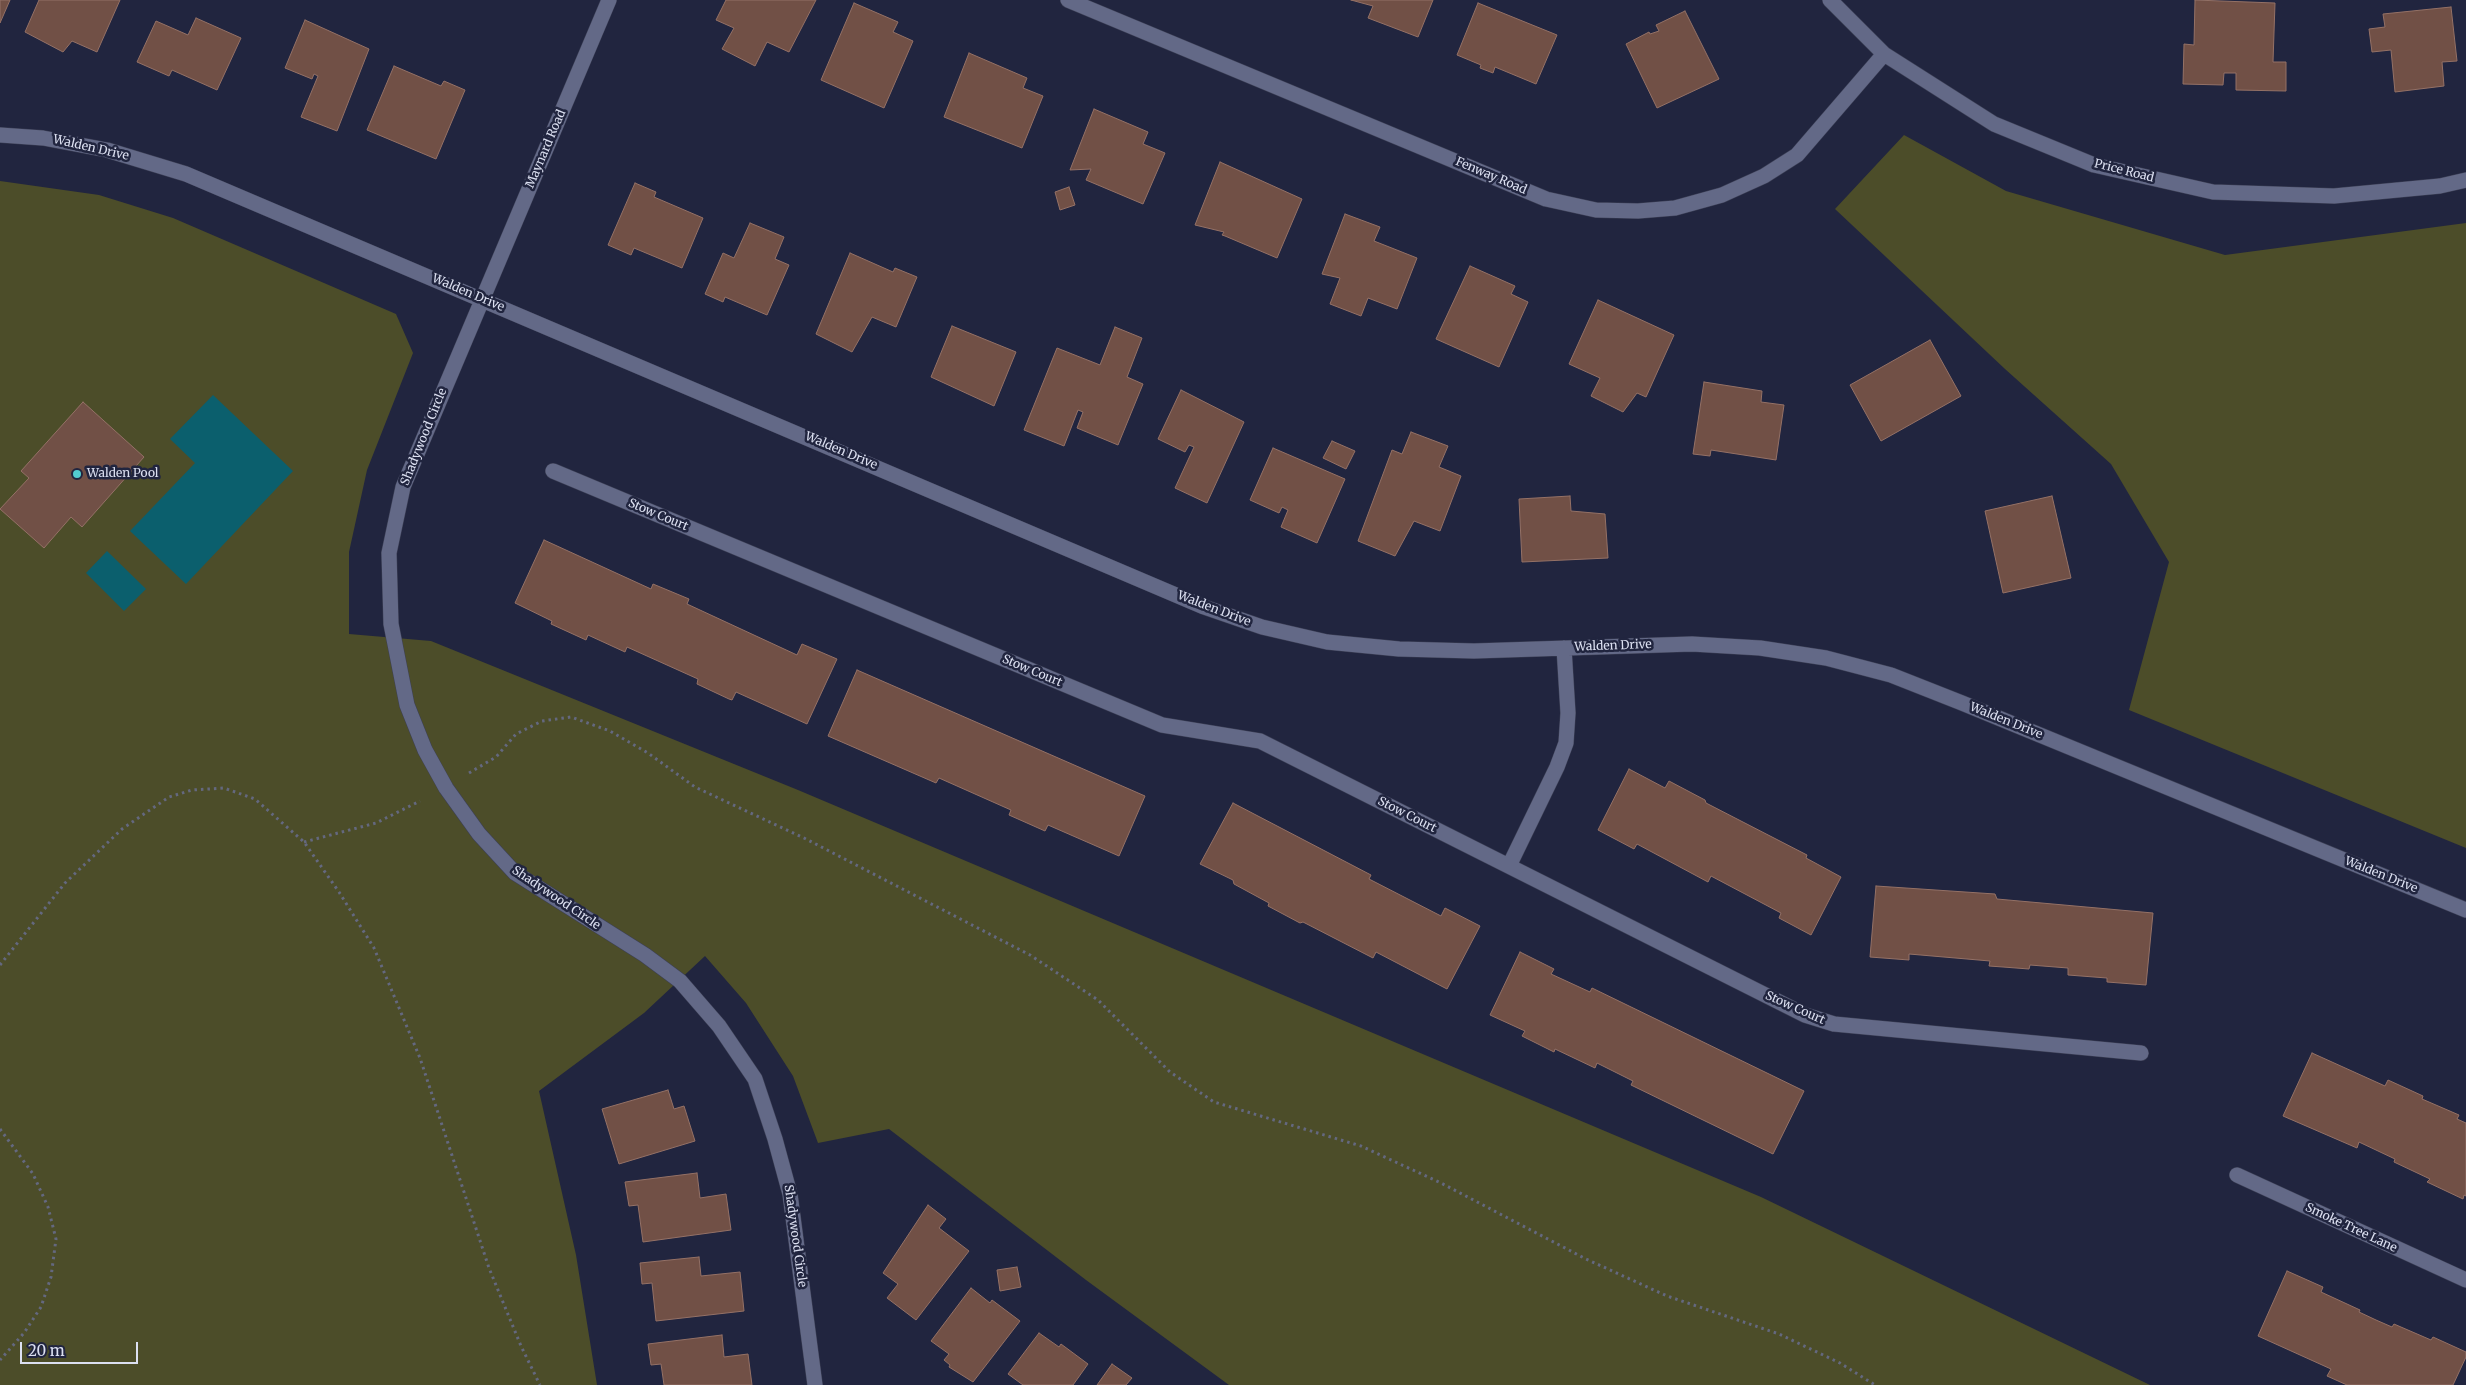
<!DOCTYPE html>
<style>
body{margin:0}
#map{position:relative;width:2466px;height:1385px;overflow:hidden;background:#21253f;font-family:Merriweather,serif}
canvas{display:block}
.scale{position:absolute;left:20px;top:1342px;width:118px;height:22px;box-sizing:border-box;border:2px solid #dce0f1;border-top:0;padding-left:6px;font-size:15px;line-height:18px;white-space:nowrap;color:#dce0f1;-webkit-text-stroke:4px #21253f;paint-order:stroke}
</style>
<div id="map">
<canvas width="2466" height="1385"></canvas>
<div class="scale">20 m</div>
</div>
<script>
const g = document.querySelector('canvas').getContext('2d');
g.lineJoin = 'round';
function fill(path, color) {
  g.fillStyle = color;
  g.fill(path, 'evenodd');
}
function poly(rows) {
  const path = new Path2D();
  for (const r of rows) {
    path.moveTo(r[0], r[1]);
    for (let i = 2; i < r.length; i += 2) path.lineTo(r[i], r[i + 1]);
  }
  return path;
}
function stroke(path, color, width, dash) {
  g.strokeStyle = color;
  g.lineWidth = width;
  g.lineCap = dash ? 'butt' : 'round';
  g.setLineDash(dash || []);
  g.stroke(path);
}
function drawText(font, color, halo, rows, align = 'center') {
  g.font = font + ' Merriweather,serif';
  g.lineWidth = 5;
  g.setLineDash([]);
  g.textBaseline = 'middle';
  g.strokeStyle = halo;
  g.fillStyle = color;
  for (const [text, x, y, turn = 0] of rows) {
    g.save();
    g.translate(x, y);
    g.rotate((+turn || 0) * Math.PI / 180);
    g.textAlign = isNaN(turn) ? turn : align;
    if (halo) g.strokeText(text, 0, 0);
    g.fillText(text, 0, 0);
    g.restore();
  }
}
fill(poly([
 [1904,135,2006,191,2225,255,2466,223,2466,848,2129,710,2169,562,2111,464,2005,369,1835,209],
 [0,181,99,195,173,218,396,314,413,353,367,470,349,552,349,634,431,641,798,790,1761,1197,2150,1385,1229,1385,1086,1280,889,1129,818,1143,793,1076,746,1003,705,956,644,1013,539,1091,576,1255,597,1385,0,1385]
]), '#4c4d29');
fill(poly([
 [213,395,293,471,186,584,130,531,195,463,170,439],
 [107,551,146,589,124,611,86,573]
]), '#0b5f6d');
const building = poly([
 [0,0,10,0,0,23,0,0],
 [39,0,120,0,97,52,72,41,63,52,25,32,39,0],
 [726,0,816,0,789,52,767,42,755,66,722,49,734,28,716,20,726,0],
 [1351,0,1433,0,1418,37,1368,18,1373,6,1351,0],
 [2195,0,2275,3,2273,62,2286,62,2286,91,2236,90,2236,73,2224,73,2223,85,2183,84,2184,44,2194,45,2195,0],
 [854,3,898,22,893,32,913,41,884,108,821,80,854,3],
 [1478,3,1557,35,1536,84,1495,67,1493,73,1480,68,1481,65,1457,55,1478,3],
 [2451,7,2457,61,2442,62,2444,86,2395,92,2391,50,2372,52,2369,29,2385,27,2383,14,2451,7],
 [1685,11,1719,79,1657,108,1626,44,1649,32,1650,34,1659,31,1656,25,1685,11],
 [196,18,241,38,217,90,172,70,169,76,137,62,156,21,188,35,196,18],
 [305,20,369,49,337,131,301,117,318,76,314,74,312,79,285,68,305,20],
 [969,53,1027,78,1023,88,1043,96,1022,148,944,117,969,53],
 [394,66,441,86,444,81,465,90,436,159,367,130,394,66],
 [1094,109,1148,132,1143,144,1165,153,1143,204,1086,180,1091,169,1070,170,1094,109],
 [1220,162,1302,199,1277,258,1225,236,1222,235,1224,232,1195,225,1220,162],
 [635,183,656,192,654,197,703,218,682,268,634,248,631,255,608,245,635,183],
 [1069,187,1075,205,1060,210,1055,192,1069,187],
 [1345,214,1380,227,1374,241,1417,258,1397,309,1368,298,1361,316,1330,304,1340,278,1322,274,1345,214],
 [750,223,784,237,775,259,789,265,767,315,725,297,723,302,705,294,723,253,734,258,750,223],
 [850,253,893,272,895,268,917,277,896,327,872,317,852,352,816,334,850,253],
 [1470,266,1515,286,1511,294,1528,302,1499,367,1436,339,1470,266],
 [1598,300,1674,335,1646,397,1637,393,1623,412,1591,396,1600,378,1569,364,1598,300],
 [952,326,1016,352,994,406,931,377,952,326],
 [1115,327,1142,338,1127,377,1143,384,1118,445,1077,428,1083,412,1078,410,1064,446,1024,430,1057,348,1100,365,1115,327],
 [1930,340,1961,396,1881,441,1850,385,1930,340],
 [1704,382,1762,391,1761,402,1784,405,1776,460,1711,450,1710,456,1693,454,1704,382],
 [1181,390,1244,422,1207,503,1175,488,1194,447,1189,445,1185,452,1158,439,1181,390],
 [83,402,144,457,82,527,71,517,44,548,0,509,29,478,21,471,83,402],
 [1411,432,1448,446,1439,467,1461,476,1440,531,1414,521,1395,556,1358,541,1392,450,1402,454,1411,432],
 [1332,441,1355,451,1346,469,1323,458,1332,441],
 [1273,448,1345,479,1317,543,1281,527,1288,510,1282,507,1279,513,1250,500,1273,448],
 [1570,496,1571,511,1605,514,1608,558,1522,562,1519,499,1570,496],
 [2052,496,2071,578,2003,593,1985,511,2052,496],
 [544,540,651,589,653,584,689,599,687,604,797,655,802,644,837,659,807,724,736,692,732,700,729,699,697,684,698,679,627,647,625,652,588,635,586,640,551,624,552,621,515,603,544,540],
 [857,670,1145,796,1119,856,1048,825,1045,831,1009,815,1011,810,939,778,936,783,828,736,857,670],
 [1629,769,1665,788,1669,781,1705,800,1706,803,1807,855,1806,858,1841,877,1811,935,1779,918,1781,913,1711,876,1708,882,1637,844,1634,849,1598,830,1629,769],
 [1233,803,1371,875,1369,879,1441,916,1445,908,1480,926,1447,989,1376,952,1373,958,1303,922,1300,923,1268,906,1269,903,1234,884,1233,880,1200,864,1233,803],
 [1876,886,1995,894,1997,899,2153,913,2146,985,2107,982,2107,978,2068,975,2068,968,2030,965,2029,969,2003,967,1989,966,1990,961,1909,954,1909,960,1870,957,1876,886],
 [1520,952,1554,969,1551,974,1590,992,1592,988,1804,1091,1773,1154,1631,1085,1633,1081,1597,1063,1595,1068,1555,1049,1554,1052,1522,1036,1525,1031,1490,1015,1520,952],
 [2312,1053,2385,1086,2388,1080,2423,1096,2422,1099,2459,1115,2457,1119,2466,1123,2466,1196,2464,1195,2463,1199,2427,1182,2430,1179,2394,1162,2395,1159,2359,1142,2357,1148,2283,1116,2312,1053],
 [668,1090,674,1109,684,1106,695,1141,619,1164,602,1109,668,1090],
 [697,1173,700,1198,726,1194,731,1230,643,1242,638,1205,629,1206,625,1182,697,1173],
 [928,1205,946,1219,939,1228,969,1251,916,1320,887,1298,898,1284,883,1273,928,1205],
 [699,1257,701,1276,740,1272,744,1311,656,1321,652,1283,642,1284,640,1263,699,1257],
 [1017,1267,1021,1287,1000,1291,997,1270,1017,1267],
 [2287,1271,2323,1287,2321,1292,2360,1310,2359,1312,2376,1320,2392,1327,2394,1324,2431,1340,2433,1337,2466,1352,2466,1357,2453,1385,2347,1385,2327,1376,2331,1369,2258,1336,2287,1271],
 [971,1288,990,1303,992,1300,1020,1321,973,1382,949,1367,950,1365,944,1360,949,1354,931,1341,971,1288],
 [1039,1333,1059,1347,1061,1344,1088,1364,1073,1385,1023,1385,1008,1374,1039,1333],
 [722,1335,724,1357,748,1354,752,1385,664,1385,661,1364,651,1365,648,1344,722,1335],
 [1112,1364,1132,1378,1126,1385,1097,1385,1112,1364]
]);
fill(building, '#715046');
stroke(building, '#947166', 1);
const minor = poly([
 [609,0,403,487,389,553,391,624,407,705,425,750,446,788,479,834,515,873,645,955,680,981,719,1026,755,1079,775,1139,790,1194,815,1385],
 [1068,0,1546,199,1596,210,1638,211,1675,208,1722,195,1764,176,1797,155,1884,54],
 [1830,0,1884,54,1994,124,2094,165,2213,192,2334,196,2440,186,2466,180],
 [0,135,43,138,107,150,186,174,1204,607,1262,627,1327,642,1399,649,1474,651,1692,644,1760,648,1826,658,1891,675,1962,703,2466,910],
 [553,471,1162,725,1260,741,1805,1015,1834,1024,2141,1053],
 [1509,866,1557,767,1566,743,1568,713,1564,648],
 [2237,1175,2466,1280]
]);
stroke(minor, '#3d4056', 16);
stroke(poly([
 [469,773,496,757,516,734,542,721,571,717,610,731,648,753,695,787,804,838,1030,955,1098,1000,1170,1072,1214,1102,1361,1146,1441,1183,1586,1259,1667,1296,1779,1334,1840,1363,1875,1385],
 [304,842,376,823,420,801],
 [0,965,65,883,122,829,169,797,192,790,224,788,255,799,304,842,339,892,374,948,420,1058,489,1268,521,1346,540,1385],
 [0,1129,33,1174,48,1207,56,1239,51,1277,41,1307,24,1333,0,1360]
]), '#64687f', 3, [2.5, 4]);
stroke(minor, '#636987', 15);
for (const [x, y, r, color] of [
 [77,474,5,"#52ccd0"]
]) {
  const dot = new Path2D();
  dot.arc(x, y, r, 0, 2 * Math.PI);
  g.fillStyle = color;
  g.fill(dot);
  stroke(dot, '#21253f', 2);
}
drawText('12px', '#dce0f1', '#21253f', [
 ["Walden Drive",91,148,13],
 ["Maynard Road",546,149,-67],
 ["Price Road",2124,171,14],
 ["Fenway Road",1491,176,23],
 ["Walden Drive",468,293,23],
 ["Shadywood Circle",424,437,-68],
 ["Walden Drive",841,451,23],
 ["Stow Court",658,515,23],
 ["Walden Drive",1214,609,21],
 ["Walden Drive",1613,646,-2],
 ["Stow Court",1032,671,23],
 ["Walden Drive",2006,721,22],
 ["Stow Court",1407,815,27],
 ["Walden Drive",2381,875,22],
 ["Shadywood Circle",556,898,34],
 ["Stow Court",1795,1008,24],
 ["Smoke Tree Lane",2351,1228,25],
 ["Shadywood Circle",795,1236,82]
]);
drawText('12px', '#dce0f1', '#21253f', [
 ["Walden Pool",87,474]
], 'left');
</script>
